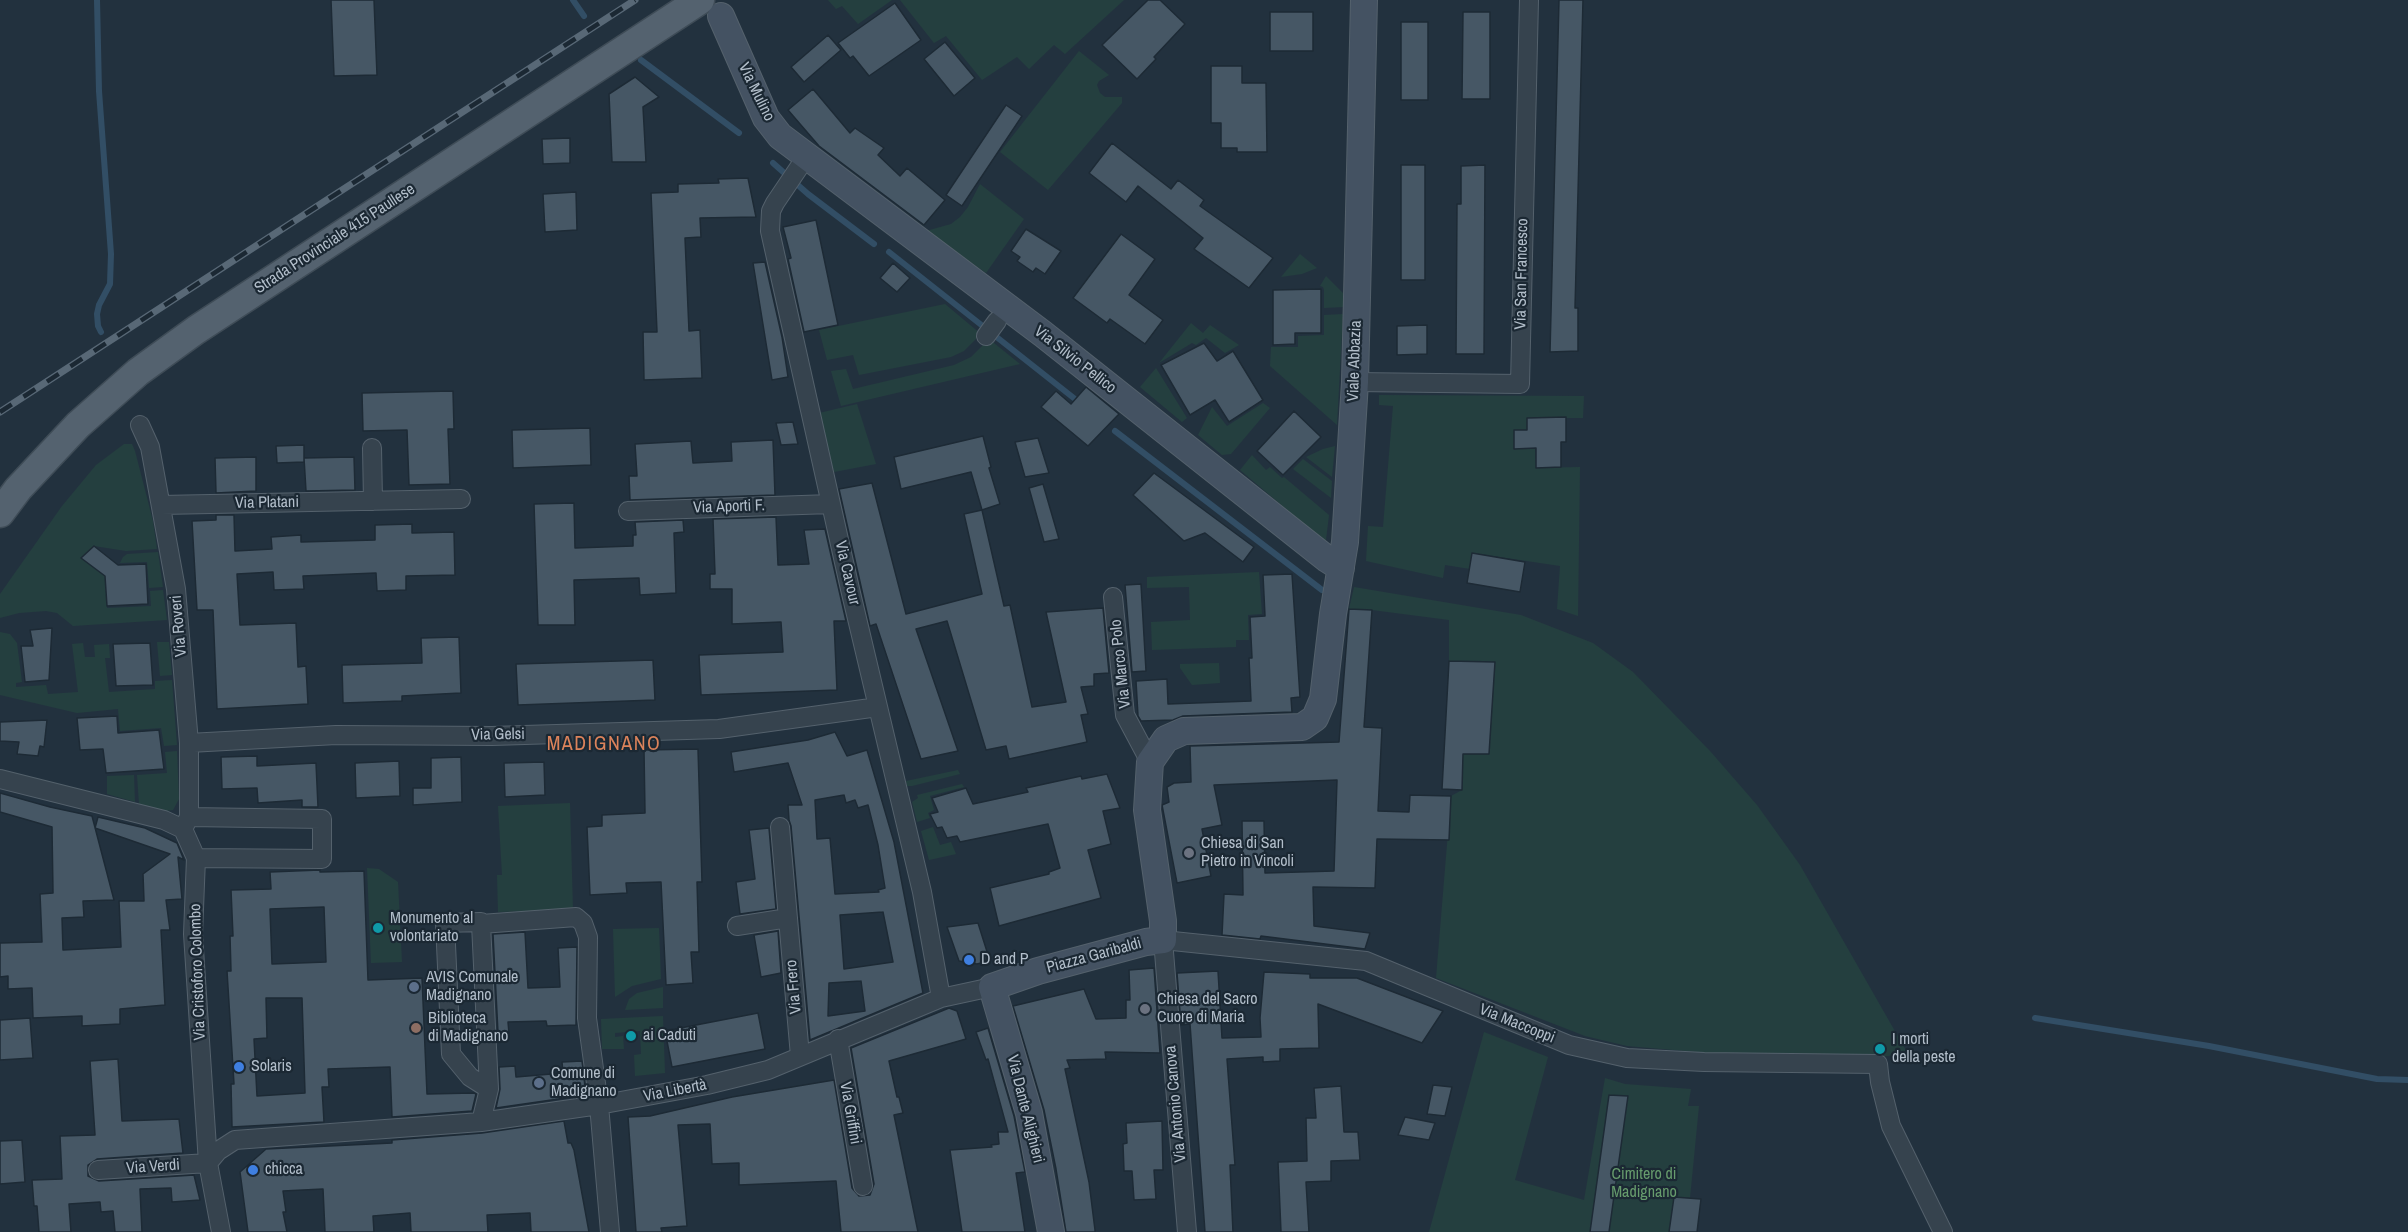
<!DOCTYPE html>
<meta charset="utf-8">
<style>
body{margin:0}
canvas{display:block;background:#22313e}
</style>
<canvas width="2408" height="1232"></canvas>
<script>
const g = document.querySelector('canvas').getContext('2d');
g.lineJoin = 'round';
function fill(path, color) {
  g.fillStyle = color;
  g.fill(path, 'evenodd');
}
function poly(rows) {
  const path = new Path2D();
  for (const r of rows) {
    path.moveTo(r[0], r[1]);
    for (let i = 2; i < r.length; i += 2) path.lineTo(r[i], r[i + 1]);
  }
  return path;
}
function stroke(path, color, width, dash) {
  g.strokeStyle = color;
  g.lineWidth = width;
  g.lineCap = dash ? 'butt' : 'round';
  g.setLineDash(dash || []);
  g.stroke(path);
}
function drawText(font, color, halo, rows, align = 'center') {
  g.font = font + ' "Archivo Narrow",sans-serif';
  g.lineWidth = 4.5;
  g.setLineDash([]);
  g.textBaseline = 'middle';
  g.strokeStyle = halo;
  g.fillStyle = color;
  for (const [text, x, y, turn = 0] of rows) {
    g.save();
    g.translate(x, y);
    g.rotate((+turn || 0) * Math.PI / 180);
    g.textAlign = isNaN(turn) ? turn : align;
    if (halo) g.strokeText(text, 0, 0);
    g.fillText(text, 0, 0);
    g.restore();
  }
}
fill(poly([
 [828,0,892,0,858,24,842,6,836,9],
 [900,0,1124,0,1065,54,1054,45,1029,69,1017,57,982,80,946,36,934,43],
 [1079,51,1109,75,1099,81,1097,85,1100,93,1105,97,1122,97,1122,103,1048,190,1000,152],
 [980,184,1024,219,986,273,926,231,951,224,960,217,968,207],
 [1300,254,1317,268,1302,274,1281,277],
 [1326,276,1344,294,1344,307,1324,308,1324,290,1323,287,1320,286],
 [945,304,981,334,964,351,951,357,859,375,853,355,827,360,819,330],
 [1343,314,1337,425,1270,366,1271,347,1298,347,1298,336,1324,335,1324,315],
 [1191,323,1203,333,1210,325,1239,345,1225,353,1206,338,1196,345,1192,343,1159,363],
 [989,339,1020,364,841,406,831,371,846,369,853,389,954,365,971,357],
 [1156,368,1187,418,1182,422,1140,387],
 [1379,395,1584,396,1583,418,1527,418,1527,430,1514,431,1514,448,1535,448,1536,468,1580,467,1578,616,1557,609,1560,566,1473,553,1470,569,1445,565,1443,578,1366,561,1368,526,1383,527,1393,406,1379,405],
 [1263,403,1270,408,1231,454,1222,455,1198,435,1212,407,1227,426],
 [857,404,876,464,834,472,819,413],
 [124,444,132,444,135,451,153,521,157,549,126,551,94,546,81,558,105,576,107,608,151,606,150,591,163,590,167,620,73,626,57,613,46,611,19,613,0,618,0,594,62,506,96,465],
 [1335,446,1332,477,1306,457,1323,449],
 [1252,455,1266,470,1270,467,1282,478,1284,477,1329,515,1326,540,1324,541,1240,470],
 [1303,459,1332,481,1331,498,1293,469],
 [158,552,163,587,149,588,147,562,120,563,123,557,127,554],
 [1259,572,1262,614,1248,615,1249,640,1236,640,1236,647,1152,650,1151,622,1190,620,1189,587,1147,588,1147,577],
 [1354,587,1521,615,1593,643,1633,672,1710,751,1757,805,1800,865,1908,1054,1878,1057,1743,1056,1627,1046,1585,1036,1436,978,1451,796,1462,790,1463,754,1489,754,1495,662,1449,661,1449,620,1372,610,1349,609],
 [0,632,10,634,17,643,22,682,16,683,16,687,46,685,48,694,78,692,72,644,83,643,85,657,95,657,94,645,109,644,110,658,105,658,109,692,155,689,155,681,172,680,177,745,164,746,161,728,120,731,118,709,77,713,0,695],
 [157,642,169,642,172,675,160,676],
 [1219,663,1220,683,1192,685,1180,668,1180,664],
 [177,751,179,799,173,810,166,811,139,804,137,775,167,773,165,752],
 [958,770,960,774,912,786,907,786,906,781],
 [134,775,135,802,107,794,107,776],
 [962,784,964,787,930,796,934,810,928,813,930,818,917,822,912,802,918,798,917,795],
 [570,803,573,910,498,912,497,875,502,875,498,806],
 [933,827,940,845,951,842,956,854,929,860,921,831],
 [367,868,379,869,398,882,402,962,371,963],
 [659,928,661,979,632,986,615,997,613,929],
 [663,987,663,1008,625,1010,629,999,637,993],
 [663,1016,665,1073,635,1076,634,1055,641,1054,640,1031,615,1033,615,1037,623,1036,624,1049,602,1049,601,1019],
 [1484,1032,1548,1057,1515,1180,1584,1200,1605,1078,1625,1084,1691,1089,1688,1106,1699,1106,1690,1198,1701,1199,1697,1232,1429,1232]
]), '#243f3f');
stroke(poly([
 [97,0,99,91,111,254,110,284,99,305,97,314,98,326,101,332],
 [573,0,584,16],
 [641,60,739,133],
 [773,163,808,194,874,244],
 [889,252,1075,399],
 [1115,431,1322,590],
 [2035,1018,2209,1046,2377,1079,2408,1080]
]), '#324e65', 6);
const building = poly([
 [331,0,374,0,377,75,334,76,331,0],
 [1148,0,1160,0,1185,24,1154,57,1156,59,1137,79,1102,45,1148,0],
 [1559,0,1583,0,1575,308,1578,308,1578,351,1550,352,1559,0],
 [895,3,921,40,869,76,853,56,850,58,838,43,895,3],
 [1270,12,1313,12,1313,51,1270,51,1270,12],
 [1463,12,1490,12,1490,99,1462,99,1463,12],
 [1401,22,1428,22,1428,100,1401,100,1401,22],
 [828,35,841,50,804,82,791,67,828,35],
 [945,42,975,78,954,96,924,59,945,42],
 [1211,66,1242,66,1242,83,1266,83,1267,152,1237,152,1237,148,1221,148,1221,123,1211,123,1211,66],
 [635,77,659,97,643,107,646,162,612,162,609,94,635,77],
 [813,89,850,133,855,128,884,148,878,155,900,176,907,168,945,200,924,225,819,146,788,110,813,89],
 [1006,105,1022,116,962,206,946,195,1006,105],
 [570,138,570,163,543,164,542,139,570,138],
 [1112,143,1171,189,1178,180,1204,200,1200,206,1273,258,1249,288,1194,249,1203,238,1138,186,1126,202,1089,173,1112,143],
 [1401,165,1425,165,1425,280,1401,280,1401,165],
 [1485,165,1484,354,1456,354,1457,204,1461,204,1461,166,1485,165],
 [748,178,756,217,700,218,701,237,685,238,689,331,700,330,702,378,644,380,643,332,657,332,651,193,678,192,678,184,719,183,718,179,748,178],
 [576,192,577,230,545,232,543,194,576,192],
 [816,220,838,325,804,332,788,259,791,258,783,227,816,220],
 [1026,229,1061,251,1045,274,1036,268,1033,272,1017,261,1020,257,1011,251,1026,229],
 [1121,234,1155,259,1129,295,1163,320,1145,344,1110,319,1107,323,1073,298,1121,234],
 [765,262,782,337,788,377,772,380,753,263,765,262],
 [893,263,910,278,897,292,880,278,893,263],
 [1321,289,1321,333,1295,333,1295,344,1273,345,1273,290,1321,289],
 [1427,325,1427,354,1397,355,1397,326,1427,325],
 [1204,343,1217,361,1233,351,1263,400,1229,422,1215,400,1190,415,1161,365,1204,343],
 [1086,387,1119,414,1088,446,1041,407,1056,391,1071,404,1086,387],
 [453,391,454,429,448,429,450,484,409,485,407,430,363,431,362,393,453,391],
 [1294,411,1321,437,1283,475,1257,451,1294,411],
 [1566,417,1566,442,1561,442,1561,467,1536,468,1536,448,1514,449,1514,430,1527,430,1527,418,1566,417],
 [793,422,798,444,781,445,776,423,793,422],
 [590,428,591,465,513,468,512,430,590,428],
 [983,436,991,467,989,468,1000,504,982,510,971,472,901,489,894,457,983,436],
 [1038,438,1049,473,1025,477,1015,442,1038,438],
 [773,440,775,495,630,500,629,476,637,476,635,444,691,441,693,463,732,461,731,442,773,440],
 [304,445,304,462,277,463,276,446,304,445],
 [256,457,256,491,216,493,215,458,256,457],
 [354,457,355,490,306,491,304,458,354,457],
 [1154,473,1254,547,1243,562,1205,533,1184,541,1133,495,1154,473],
 [872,483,906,614,982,594,964,514,982,510,1004,606,1010,605,1032,707,1066,702,1046,612,1103,608,1109,673,1094,674,1094,686,1081,687,1088,714,1081,715,1087,742,1009,759,1006,746,986,750,947,621,916,629,958,751,921,759,876,624,870,626,839,489,872,483],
 [1043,484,1059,539,1044,542,1029,488,1043,484],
 [574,503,575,548,633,546,633,535,636,535,635,522,683,520,684,532,674,533,676,593,640,595,639,578,574,580,575,625,538,625,534,504,574,503],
 [216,515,234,515,235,551,272,549,271,537,301,535,301,542,375,540,375,525,412,524,412,533,454,532,455,575,406,576,406,590,377,591,376,573,303,576,304,589,274,590,273,572,237,574,240,625,296,623,298,667,306,666,308,704,217,709,213,610,197,610,192,521,216,520,216,515],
 [776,517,778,565,809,564,804,530,825,529,846,621,834,621,837,690,701,695,699,655,783,652,781,622,732,624,732,589,710,589,710,574,715,574,713,519,776,517],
 [94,546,118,565,146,564,148,604,107,606,105,576,81,558,94,546],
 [1472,553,1525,562,1520,592,1467,583,1472,553],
 [1292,574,1300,697,1291,698,1292,712,1183,716,1173,720,1141,721,1138,716,1136,681,1167,679,1168,704,1251,701,1249,658,1252,658,1250,617,1265,616,1263,575,1292,574],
 [1141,584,1146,671,1132,672,1125,585,1141,584],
 [1349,609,1372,610,1364,727,1382,728,1378,811,1409,812,1410,795,1451,796,1449,840,1377,839,1375,888,1313,887,1314,926,1370,933,1365,949,1261,936,1260,939,1222,935,1224,894,1243,895,1242,821,1264,821,1265,873,1334,871,1337,780,1214,785,1222,825,1202,829,1211,876,1177,883,1162,805,1169,802,1167,787,1174,783,1191,782,1190,746,1339,742,1349,609],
 [52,628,49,680,25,682,21,646,33,646,30,630,52,628],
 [459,637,461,693,402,696,402,701,343,703,342,665,422,663,421,638,459,637],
 [150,643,153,685,116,686,113,644,150,643],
 [653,660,655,700,518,705,516,664,653,660],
 [1449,661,1495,662,1489,754,1463,754,1462,790,1442,789,1449,661],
 [117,716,118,733,159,730,164,769,106,773,103,749,80,750,77,718,117,716],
 [47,720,44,747,40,746,38,756,17,754,19,742,0,741,0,722,47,720],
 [835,732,847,756,867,750,894,842,923,993,810,1040,791,826,789,820,788,805,802,805,788,763,734,772,731,752,808,740,835,732],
 [844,795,846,803,855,800,858,808,868,805,878,845,885,888,878,890,879,892,835,894,830,838,817,839,815,800,844,795],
 [883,912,893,962,844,969,840,915,883,912],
 [861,981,865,1011,828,1016,829,983,861,981],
 [698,749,702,882,697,882,699,952,691,952,693,983,666,985,661,882,626,883,627,893,590,895,587,827,602,826,602,815,645,813,644,750,698,749],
 [257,756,257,766,316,763,318,807,302,807,302,800,258,803,257,788,222,789,221,757,257,756],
 [461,757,462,802,413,805,413,788,431,788,431,758,461,757],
 [399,761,400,796,356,798,355,763,399,761],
 [544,762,545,795,505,797,504,763,544,762],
 [1107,774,1120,808,1103,811,1111,844,1088,850,1101,898,999,926,990,888,1049,874,1049,872,1060,868,1048,824,960,842,957,836,947,838,942,827,937,828,930,814,938,812,932,798,966,788,973,804,1028,792,1026,788,1081,776,1082,779,1107,774],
 [0,793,50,807,92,816,114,900,83,901,84,917,62,918,63,950,121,947,119,901,144,901,143,874,170,854,95,828,98,817,145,828,177,843,184,860,178,857,182,899,166,900,170,930,161,930,165,1005,120,1009,120,1024,82,1026,82,1016,33,1018,32,988,8,989,8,976,0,977,0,943,42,942,40,894,53,893,52,827,0,812,0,793],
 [769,828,776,909,740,914,736,882,755,879,749,830,769,828],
 [320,870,320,872,364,871,368,980,422,978,427,1094,474,1093,476,1094,472,1111,392,1117,390,1067,328,1069,329,1087,322,1087,324,1122,232,1127,231,1084,234,1084,227,971,231,971,230,936,233,936,231,890,271,889,270,872,320,870],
 [324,907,326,962,272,964,270,909,324,907],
 [266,998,302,998,305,1093,257,1096,254,1039,267,1038,266,998],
 [978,923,990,961,977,964,959,961,947,927,978,923],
 [778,931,781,973,761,977,754,935,778,931],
 [525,932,528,988,560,987,558,948,577,947,576,1025,547,1026,546,1021,508,1022,509,1033,498,1033,493,934,525,932],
 [1154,968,1160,1053,1105,1052,1106,1059,1067,1060,1070,1068,1065,1069,1089,1182,1095,1230,1095,1232,1066,1232,1056,1169,1044,1110,1013,1006,1084,989,1096,1019,1126,1018,1126,1000,1130,1000,1129,970,1154,968],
 [1218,971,1222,1038,1261,1037,1260,1018,1264,972,1310,974,1310,978,1357,978,1443,1011,1422,1043,1318,1004,1319,1048,1280,1049,1280,1061,1263,1062,1263,1057,1227,1059,1235,1165,1230,1165,1233,1232,1205,1232,1190,1024,1181,1025,1177,973,1218,971],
 [949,1008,957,1011,966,1039,889,1061,897,1097,899,1097,903,1113,894,1115,918,1232,841,1232,836,1181,739,1185,739,1163,712,1164,710,1124,678,1125,687,1226,661,1228,662,1232,636,1232,628,1117,650,1116,732,1097,834,1080,852,1188,859,1196,870,1195,874,1184,851,1048,949,1008],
 [758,1013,765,1049,672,1067,665,1031,758,1013],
 [30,1018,33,1058,0,1060,0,1020,30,1018],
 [988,1028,1014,1116,1025,1172,1016,1173,1025,1232,962,1232,950,1150,992,1147,991,1145,999,1144,998,1132,1008,1132,988,1059,986,1060,976,1032,988,1028],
 [118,1059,122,1121,179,1119,183,1153,97,1159,88,1165,88,1176,99,1181,194,1175,200,1200,172,1202,171,1188,140,1189,142,1232,115,1232,113,1211,101,1212,100,1202,69,1204,71,1232,39,1232,37,1206,34,1206,32,1180,62,1179,60,1136,95,1135,90,1061,118,1059],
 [582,1061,586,1095,496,1108,500,1089,499,1067,515,1066,516,1077,563,1073,562,1062,582,1061],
 [1433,1085,1452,1087,1445,1116,1427,1114,1433,1085],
 [1341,1086,1344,1132,1358,1132,1360,1160,1331,1161,1331,1181,1306,1182,1309,1232,1281,1232,1278,1162,1307,1161,1306,1118,1316,1118,1314,1088,1341,1086],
 [1609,1095,1628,1096,1609,1232,1590,1232,1609,1095],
 [1405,1117,1435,1123,1429,1140,1398,1135,1405,1117],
 [564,1121,568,1143,571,1143,574,1150,589,1232,531,1232,530,1213,487,1215,488,1232,411,1232,410,1213,373,1216,374,1232,325,1232,323,1189,283,1191,286,1212,283,1212,287,1232,248,1232,240,1172,266,1149,392,1143,392,1140,482,1133,564,1121],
 [1162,1121,1163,1170,1154,1170,1156,1199,1134,1200,1132,1171,1124,1171,1123,1144,1127,1143,1126,1123,1162,1121],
 [22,1140,25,1182,0,1184,0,1141,22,1140],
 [1674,1197,1701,1199,1697,1232,1669,1232,1674,1197]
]);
fill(building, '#465765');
stroke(building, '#1d2a35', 1.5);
const street = poly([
 [806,157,775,203,771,211,770,231,850,589,922,892,941,998],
 [986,336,997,321],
 [1355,382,1520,384,1529,0],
 [140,425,150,447,176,589,189,743,189,817,183,829],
 [372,448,373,501],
 [161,505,461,499],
 [628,511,831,504],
 [1113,597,1125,715,1150,762],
 [189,743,336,735,492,736,719,729,878,707],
 [0,779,164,820,183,829,196,858,193,934,208,1163,221,1232],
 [189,817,322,819,322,859,196,858],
 [780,827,800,1056],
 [481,922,481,924,489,1089,470,1077,451,1054,445,923,481,922],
 [481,924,576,917,583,923,588,937,587,1018,599,1105,610,1232],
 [737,926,788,918],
 [838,1039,863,1186],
 [481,1122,489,1089],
 [208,1163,218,1151,235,1140,481,1122,599,1105,707,1085,768,1070,941,998,992,987],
 [98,1170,208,1163],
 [1187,1232,1163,940,1366,961,1569,1045,1627,1058,1704,1062,1878,1064,1880,1082,1891,1126,1943,1232]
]);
const secondary = poly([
 [721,16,766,118,780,136,1043,334,1327,559,1341,568],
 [1051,1232,1029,1113,992,987,1038,971,1146,942,1163,940,1163,921,1147,810,1150,762,1166,739,1184,731,1302,727,1315,718,1323,699,1333,614,1345,542,1355,382,1364,0]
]);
const primary = poly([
 [0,513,18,489,78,425,138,372,196,330,700,0]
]);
stroke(street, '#54616c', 20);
stroke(secondary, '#54616c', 28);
stroke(primary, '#3f4c57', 31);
stroke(street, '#36434e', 18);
stroke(secondary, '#445262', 26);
stroke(primary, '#54626f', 28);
const rail = poly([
 [0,412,635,0]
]);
stroke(rail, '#586876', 7);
stroke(rail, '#1b2833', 4.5, [14]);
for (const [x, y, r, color] of [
 [1189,853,6,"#6b7280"],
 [378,928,6,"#0f9aa8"],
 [969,960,6,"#3f7fe0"],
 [414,987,6,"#5c6f8a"],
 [1145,1009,6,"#6b7280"],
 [416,1028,6,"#8d6e63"],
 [631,1036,6,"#0f9aa8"],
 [1880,1049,6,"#0f9aa8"],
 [239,1067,6,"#3f7fe0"],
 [539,1083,6,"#5c6f8a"],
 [253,1170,6,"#3f7fe0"]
]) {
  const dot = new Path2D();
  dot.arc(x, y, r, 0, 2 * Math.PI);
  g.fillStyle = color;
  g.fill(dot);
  stroke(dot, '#1b2833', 2);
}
drawText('16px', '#b2beca', '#1b2833', [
 ["Via Mulino",756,92,64],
 ["Strada Provinciale 415 Paullese",335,239,-33],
 ["Via San Francesco",1522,274,-89],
 ["Via Silvio Pellico",1075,360,38],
 ["Viale Abbazia",1355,361,-88],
 ["Via Platani",267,503,-1],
 ["Via Aporti F.",729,507,-2],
 ["Via Cavour",847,573,77],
 ["Via Roveri",179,626,-95],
 ["Via Marco Polo",1121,664,-96],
 ["Via Gelsi",498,735,-1],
 ["Piazza Garibaldi",1094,956,-15],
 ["Via Cristoforo Colombo",198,972,-92],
 ["Via Frero",794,987,-95],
 ["Via Maccoppi",1517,1024,22],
 ["Via Libertà",675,1091,-11],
 ["Via Antonio Canova",1176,1104,-95],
 ["Via Dante Alighieri",1025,1109,76],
 ["Via Griffini",850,1113,80],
 ["Via Verdi",153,1167,-4]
]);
drawText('16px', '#b2beca', '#1b2833', [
 ["Chiesa di San",1201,844],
 ["Pietro in Vincoli",1201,862],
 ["Monumento al",390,919],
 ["volontariato",390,937],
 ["D and P",981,960],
 ["AVIS Comunale",426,978],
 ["Madignano",426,996],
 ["Chiesa del Sacro",1157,1000],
 ["Cuore di Maria",1157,1018],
 ["Biblioteca",428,1019],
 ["di Madignano",428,1037],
 ["ai Caduti",643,1036],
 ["I morti",1892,1040],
 ["della peste",1892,1058],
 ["Solaris",251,1067],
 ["Comune di",551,1074],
 ["Madignano",551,1092],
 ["chicca",265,1170]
], 'left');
drawText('16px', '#679c6d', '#1b2833', [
 ["Cimitero di",1644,1175],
 ["Madignano",1644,1193]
]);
g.letterSpacing = '1.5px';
drawText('20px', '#dc835b', '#1b2833', [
 ["MADIGNANO",604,745]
]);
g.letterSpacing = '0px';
</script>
